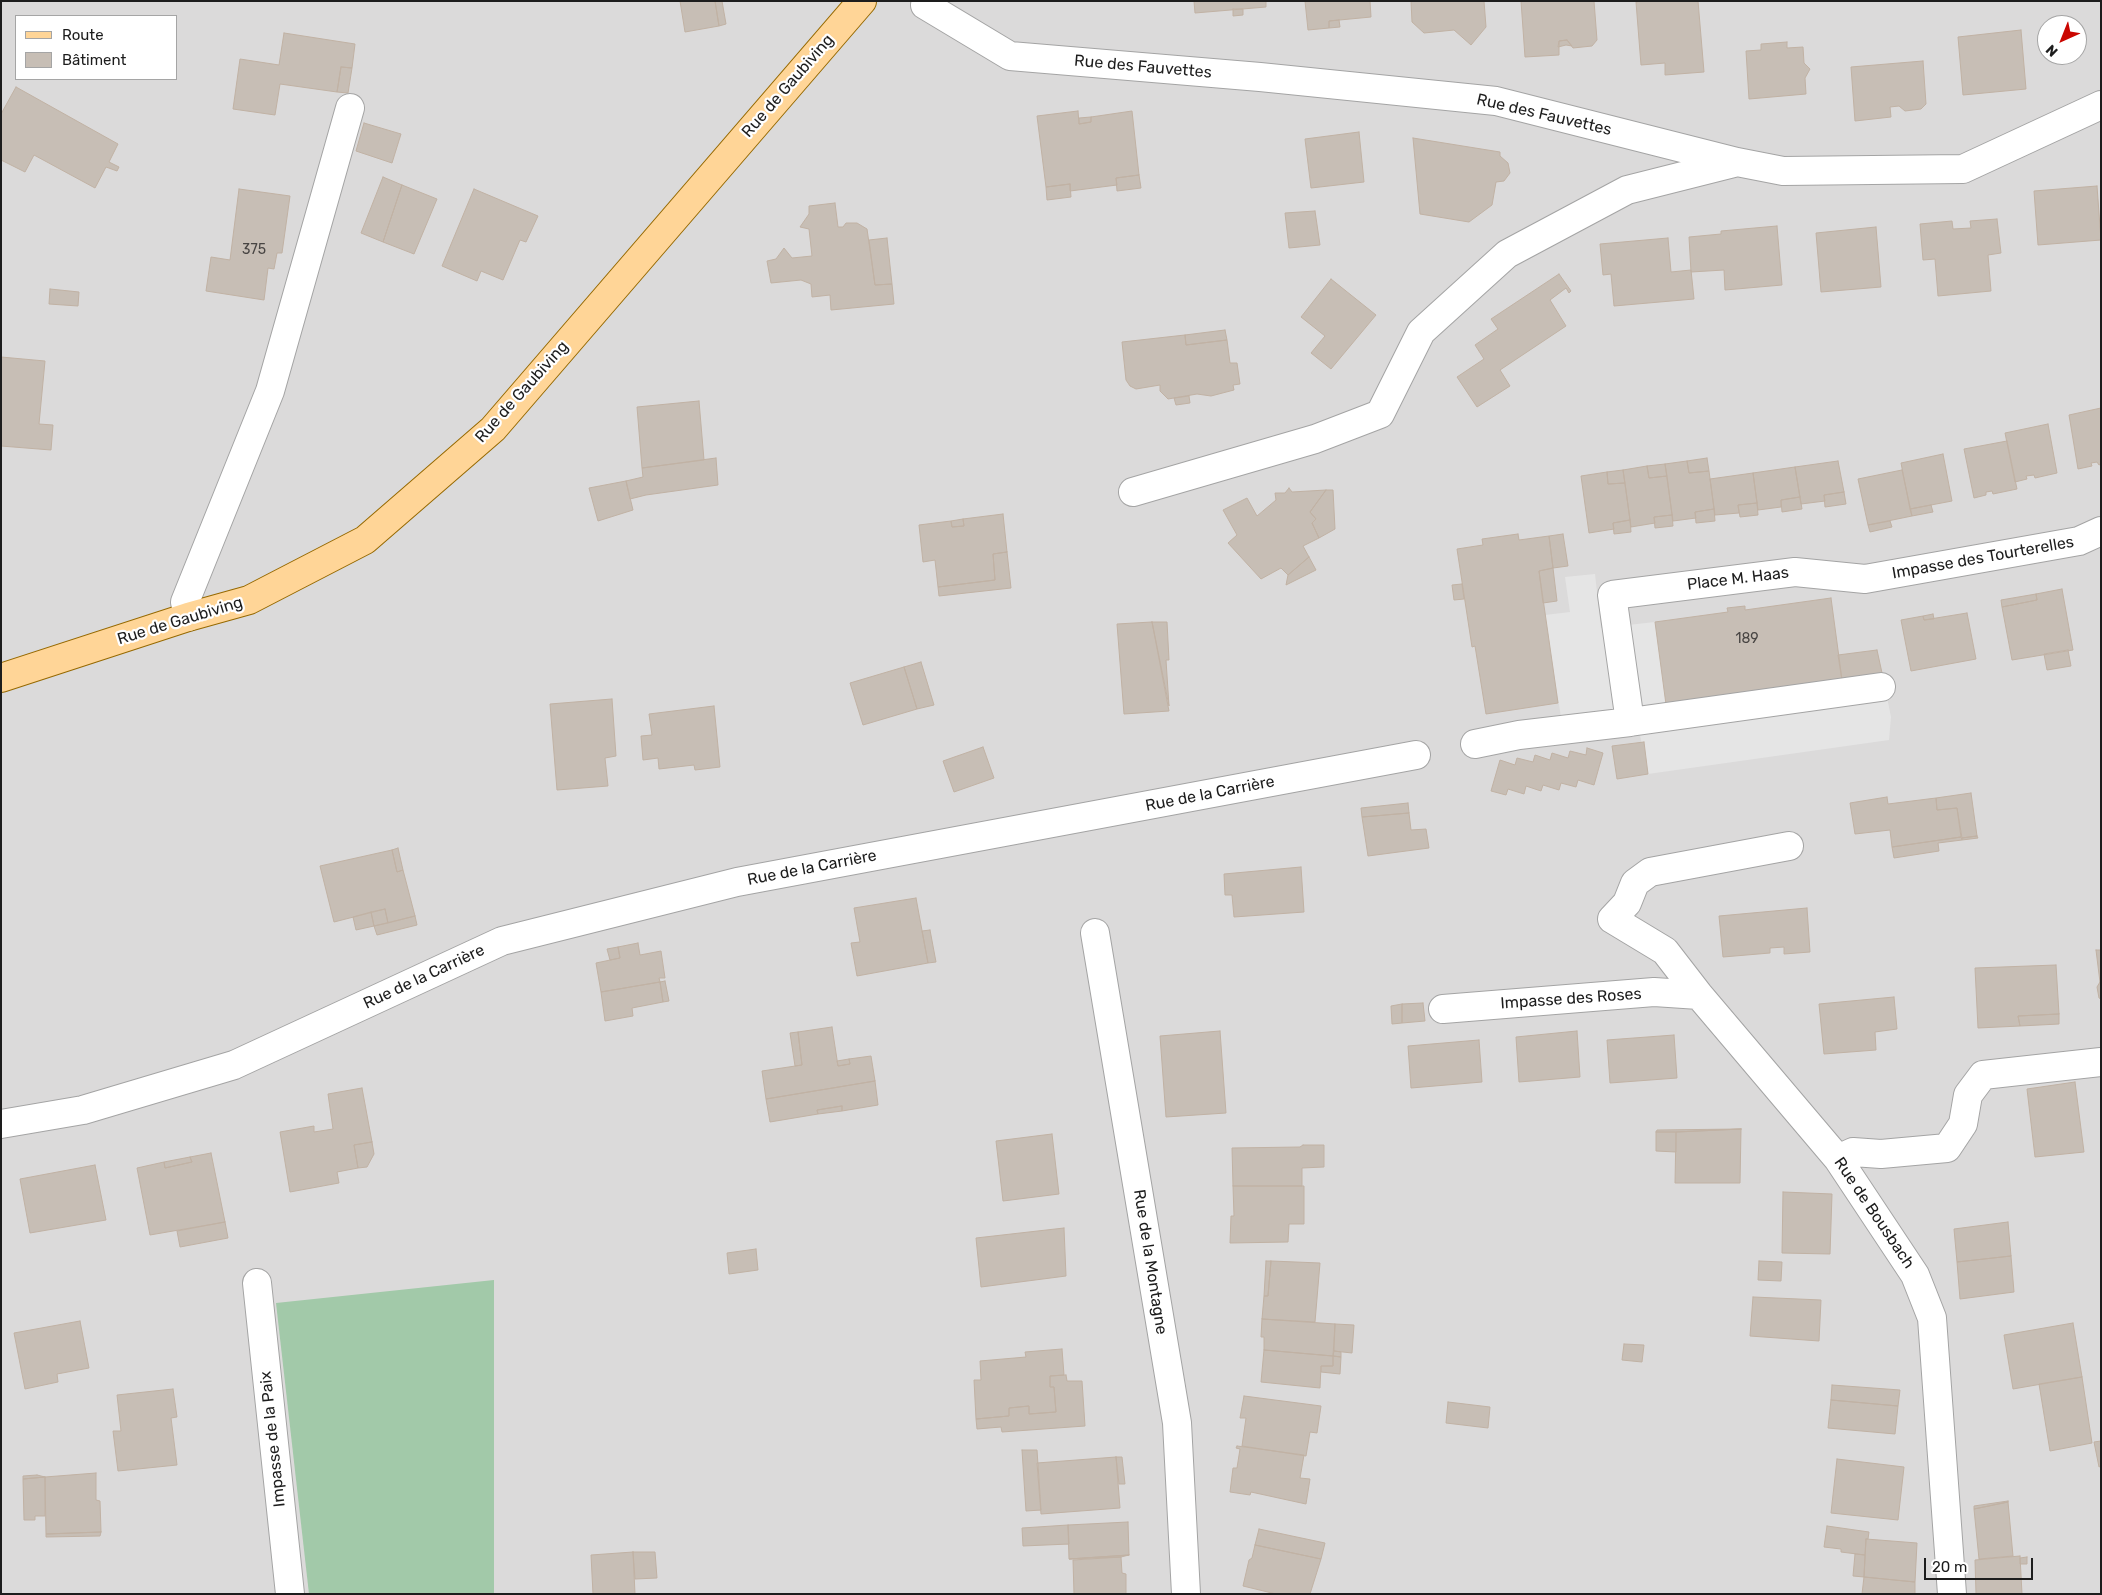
<!DOCTYPE html>
<meta charset="utf-8">
<style>
body{margin:0}
#map{position:relative;width:2102px;height:1595px;overflow:hidden;background:#efebe2;font-family:Rubik,sans-serif}
canvas{display:block}
.frame{position:absolute;inset:0;border:2px solid #1d1d1d;pointer-events:none}
.legend{position:absolute;left:15px;top:15px;width:162px;height:65px;box-sizing:border-box;background:#fff;border:1px solid #a5a5a5;margin:0;padding:6px 9px;list-style:none;font-size:15px;color:#1d1d1d}
.legend li{display:flex;align-items:center;gap:10px;height:25px}
.legend b{width:25px;border:1px solid #a5a5a5}
.north{position:absolute;left:2037px;top:15px;width:50px;height:50px;box-sizing:border-box;background:#fff;border:1px solid #a5a5a5;border-radius:50%;rotate:224deg;font-size:14px;font-weight:700;line-height:20px;text-align:center;color:#1d1d1d}
.north::after{content:'';display:block;margin:auto;width:18px;height:22px;background:#ca0600;clip-path:polygon(50% 0,100% 100%,50% 72%,0 100%)}
.scale{position:absolute;left:1924px;top:1558px;width:109px;height:22px;box-sizing:border-box;border:2px solid #1d1d1d;border-top:0;padding-left:6px;font-size:15px;line-height:18px;white-space:nowrap;color:#1d1d1d;-webkit-text-stroke:4px #fff;paint-order:stroke}
</style>
<div id="map">
<canvas width="2102" height="1595"></canvas>
<div class="frame"></div>
<ul class="legend">
<li><b style="height:6px;background:#ffd597"></b>Route</li>
<li><b style="height:14px;background:#c7beb5"></b>Bâtiment</li>
</ul>
<div class="north">N</div>
<div class="scale">20 m</div>
</div>
<script>
const g = document.querySelector('canvas').getContext('2d');
g.lineJoin = 'round';
function fill(path, color) {
  g.fillStyle = color;
  g.fill(path, 'evenodd');
}
function poly(rows) {
  const path = new Path2D();
  for (const r of rows) {
    path.moveTo(r[0], r[1]);
    for (let i = 2; i < r.length; i += 2) path.lineTo(r[i], r[i + 1]);
  }
  return path;
}
function stroke(path, color, width, dash) {
  g.strokeStyle = color;
  g.lineWidth = width;
  g.lineCap = dash ? 'butt' : 'round';
  g.setLineDash(dash || []);
  g.stroke(path);
}
function drawText(font, color, halo, rows, align = 'center') {
  g.font = font + ' Rubik,sans-serif';
  g.lineWidth = 4.5;
  g.setLineDash([]);
  g.textBaseline = 'middle';
  g.strokeStyle = halo;
  g.fillStyle = color;
  for (const [text, x, y, turn = 0] of rows) {
    g.save();
    g.translate(x, y);
    g.rotate((+turn || 0) * Math.PI / 180);
    g.textAlign = isNaN(turn) ? turn : align;
    if (halo) g.strokeText(text, 0, 0);
    g.fillText(text, 0, 0);
    g.restore();
  }
}
fill(poly([
 [1,1,2101,1,2101,1594,1,1594],
 [16,16,176,16,176,79,16,79],
 [2047,25,2077,25,2077,55,2047,55]
]), '#dbdada');
fill(poly([
 [494,1280,494,1594,309,1594,276,1303]
]), '#a2c9a9');
fill(poly([
 [1595,574,1601,628,1655,622,1884,682,1891,717,1889,740,1648,774,1637,721,1563,730,1545,615,1570,612,1565,577]
]), '#e5e5e5');
const building = poly([
 [680,1,715,1,719,26,685,32,680,1],
 [715,1,722,1,726,24,719,26,715,1],
 [1194,1,1266,1,1266,7,1195,13,1194,1],
 [1305,1,1370,1,1371,17,1329,21,1329,28,1308,30,1305,1],
 [1411,1,1484,1,1486,27,1471,45,1454,30,1424,33,1412,22,1411,1],
 [1521,1,1594,1,1597,40,1592,46,1573,48,1567,40,1559,41,1559,55,1525,57,1521,1],
 [1641,1,1698,1,1704,72,1665,75,1665,63,1641,65,1636,2,1641,1],
 [1233,9,1243,9,1243,15,1233,16,1233,9],
 [1339,20,1340,27,1329,28,1329,21,1339,20],
 [2021,30,2026,89,1963,95,1958,37,2021,30],
 [284,33,355,44,352,68,341,67,337,92,280,84,275,115,233,109,240,59,279,65,284,33],
 [1567,40,1572,46,1566,45,1558,47,1559,41,1567,40],
 [1787,42,1787,48,1803,47,1804,63,1810,69,1805,78,1806,94,1749,99,1746,51,1761,50,1761,44,1787,42],
 [1923,61,1926,104,1921,109,1905,111,1899,106,1890,107,1891,117,1855,121,1851,67,1923,61],
 [341,67,352,68,348,93,337,92,341,67],
 [16,87,118,144,109,162,119,167,117,171,106,167,95,188,34,155,25,172,1,160,1,114,16,87],
 [1078,111,1079,124,1091,122,1091,117,1132,111,1139,175,1116,178,1117,185,1070,191,1070,184,1046,187,1037,116,1078,111],
 [1091,117,1091,122,1079,124,1079,118,1091,117],
 [364,123,401,134,392,163,356,151,364,123],
 [1359,132,1364,182,1311,188,1305,139,1359,132],
 [1413,138,1500,152,1500,156,1508,163,1510,173,1504,181,1496,182,1492,205,1469,222,1420,214,1413,138],
 [1139,175,1141,188,1117,191,1116,178,1139,175],
 [383,177,402,185,383,242,361,233,383,177],
 [1070,184,1071,197,1047,200,1046,187,1070,184],
 [402,185,437,199,414,254,383,242,402,185],
 [2097,186,2101,240,2038,245,2034,191,2097,186],
 [239,189,290,196,282,253,277,253,274,269,268,268,264,300,206,291,211,257,230,260,239,189],
 [474,189,538,216,526,242,520,240,503,280,481,271,477,281,442,266,474,189],
 [835,203,838,227,843,227,846,223,857,223,867,229,875,285,892,284,894,304,831,310,830,295,812,297,811,284,801,280,771,283,767,261,776,259,784,248,792,258,812,256,809,229,800,227,809,214,809,206,835,203],
 [1315,211,1320,245,1289,248,1285,213,1315,211],
 [1997,219,2001,253,1988,255,1991,291,1938,296,1935,259,1923,260,1920,224,1952,221,1953,229,1971,228,1970,221,1997,219],
 [1777,226,1782,285,1725,290,1724,270,1691,272,1689,237,1721,234,1721,231,1777,226],
 [1876,227,1881,287,1821,292,1816,233,1876,227],
 [887,238,892,284,875,285,869,240,887,238],
 [1668,238,1671,272,1691,270,1694,299,1614,306,1611,274,1603,275,1600,244,1668,238],
 [1559,274,1571,291,1569,293,1566,288,1550,300,1566,326,1500,370,1510,386,1477,407,1457,377,1484,359,1475,345,1498,329,1491,319,1559,274],
 [1331,279,1376,315,1331,369,1311,353,1325,336,1301,317,1331,279],
 [50,289,79,292,78,306,49,304,50,289],
 [1225,330,1227,340,1186,345,1185,335,1225,330],
 [1185,335,1186,345,1227,340,1230,363,1237,363,1240,384,1233,385,1234,390,1211,396,1197,394,1168,399,1160,391,1160,385,1136,389,1130,386,1126,380,1122,342,1185,335],
 [1,357,45,361,39,424,53,425,51,450,1,446,1,357],
 [1189,396,1190,403,1176,405,1174,398,1189,396],
 [699,401,704,460,642,468,637,407,699,401],
 [2101,408,2101,464,2099,465,2097,462,2091,463,2092,466,2078,469,2069,415,2101,408],
 [2048,424,2057,473,2035,478,2034,475,2026,476,2027,479,2015,482,2005,433,2048,424],
 [2007,441,2017,489,1993,494,1992,491,1986,492,1986,495,1974,498,1964,449,2007,441],
 [1943,454,1952,501,1910,509,1901,463,1943,454],
 [716,458,718,485,646,495,630,499,626,481,643,477,642,468,716,458],
 [1707,458,1709,471,1689,473,1687,461,1707,458],
 [1687,461,1689,473,1709,471,1714,509,1695,512,1696,518,1673,521,1665,464,1687,461],
 [1838,461,1844,492,1824,495,1825,501,1801,504,1795,467,1838,461],
 [1665,464,1667,476,1649,478,1647,466,1665,464],
 [1647,466,1649,478,1667,476,1672,515,1654,517,1655,523,1631,527,1623,470,1647,466],
 [1795,467,1800,497,1781,500,1781,507,1758,510,1753,473,1795,467],
 [1623,470,1625,483,1608,484,1607,472,1623,470],
 [1902,470,1912,516,1868,525,1858,479,1902,470],
 [1607,472,1608,484,1625,483,1630,520,1613,523,1614,529,1589,533,1581,476,1607,472],
 [1753,473,1757,503,1738,505,1739,513,1715,515,1710,479,1753,473],
 [626,481,633,510,598,521,589,488,626,481],
 [1289,488,1292,492,1326,490,1310,512,1316,519,1312,523,1319,538,1303,546,1309,557,1288,575,1281,568,1261,579,1228,543,1237,535,1223,510,1247,498,1257,516,1276,500,1275,493,1285,493,1289,488],
 [1326,490,1333,490,1335,529,1319,538,1312,523,1316,519,1310,512,1326,490],
 [1844,492,1846,504,1825,507,1824,495,1844,492],
 [1800,497,1802,509,1782,512,1781,500,1800,497],
 [1757,503,1758,515,1740,517,1738,505,1757,503],
 [1931,505,1933,512,1912,516,1910,509,1931,505],
 [1714,509,1715,521,1696,523,1695,512,1714,509],
 [1003,514,1007,552,993,554,995,580,938,587,935,560,923,562,919,525,951,521,952,527,964,526,963,519,1003,514],
 [1672,515,1673,526,1655,528,1654,517,1672,515],
 [963,519,964,526,952,527,951,521,963,519],
 [1630,520,1631,532,1614,534,1613,523,1630,520],
 [1890,521,1892,527,1870,532,1868,525,1890,521],
 [1518,534,1519,540,1549,536,1553,568,1539,571,1558,703,1486,714,1475,646,1472,647,1457,549,1483,545,1482,539,1518,534],
 [1563,534,1568,566,1553,568,1549,536,1563,534],
 [1007,552,1011,588,939,596,938,587,995,580,993,554,1007,552],
 [1309,557,1316,570,1286,585,1288,575,1309,557],
 [1553,568,1557,601,1543,603,1539,571,1553,568],
 [1462,584,1464,599,1454,600,1452,585,1462,584],
 [2062,589,2073,650,2012,660,2002,607,2037,600,2036,594,2062,589],
 [2036,594,2037,600,2002,607,2001,600,2036,594],
 [1831,598,1843,687,1667,712,1655,622,1728,612,1727,608,1745,606,1745,610,1831,598],
 [1967,613,1976,659,1911,671,1901,620,1923,616,1924,620,1967,613],
 [1933,614,1934,619,1924,620,1923,616,1933,614],
 [1152,622,1167,622,1169,660,1166,660,1169,706,1152,622],
 [1152,622,1169,711,1124,714,1117,624,1152,622],
 [1877,650,1884,682,1843,687,1838,655,1877,650],
 [2068,650,2071,666,2047,670,2044,654,2068,650],
 [921,662,934,705,917,709,904,667,921,662],
 [904,667,917,709,863,725,850,683,904,667],
 [612,699,616,756,605,758,608,786,557,790,550,704,612,699],
 [714,706,720,767,695,770,694,765,659,769,658,758,643,760,641,736,652,735,649,714,714,706],
 [1644,742,1648,774,1617,779,1612,746,1644,742],
 [983,747,994,778,954,792,943,761,983,747],
 [1587,748,1603,753,1594,785,1578,780,1576,787,1561,783,1559,790,1543,785,1541,791,1526,786,1524,794,1508,789,1506,795,1491,791,1500,760,1515,765,1517,758,1533,762,1535,755,1550,760,1552,753,1568,758,1570,751,1586,755,1587,748],
 [1971,793,1977,836,1962,838,1957,808,1937,810,1936,798,1971,793],
 [1887,797,1888,804,1936,798,1937,810,1957,808,1961,837,1892,847,1890,830,1855,834,1850,803,1887,797],
 [1408,803,1409,813,1362,817,1361,808,1408,803],
 [1409,813,1411,830,1426,829,1429,848,1368,856,1362,817,1409,813],
 [1977,836,1978,838,1962,840,1962,838,1977,836],
 [1961,837,1962,840,1938,843,1939,851,1894,858,1892,847,1961,837],
 [398,848,403,870,397,872,392,850,398,848],
 [392,850,397,872,403,870,415,916,388,923,385,909,334,922,320,866,392,850],
 [1301,867,1304,912,1234,917,1232,895,1225,895,1224,874,1301,867],
 [916,898,928,963,857,976,851,943,860,942,854,908,916,898],
 [1807,908,1810,952,1784,954,1784,947,1770,948,1770,953,1723,957,1719,916,1807,908],
 [385,909,388,923,374,926,371,912,385,909],
 [371,912,374,926,356,930,353,917,371,912],
 [415,916,417,925,377,935,374,926,415,916],
 [930,930,936,962,928,963,922,931,930,930],
 [638,943,640,955,661,951,665,978,659,978,660,982,601,992,596,963,620,958,618,947,638,943],
 [618,947,620,958,610,960,607,949,618,947],
 [2096,950,2101,950,2101,989,2100,982,2096,950],
 [2056,965,2059,1014,2018,1016,2020,1026,1978,1028,1975,968,2056,965],
 [665,981,669,1001,663,1002,660,982,665,981],
 [660,982,663,1002,632,1008,633,1016,605,1021,601,992,660,982],
 [2100,982,2101,989,2101,999,2099,998,2097,987,2100,982],
 [1894,997,1897,1029,1875,1032,1876,1050,1824,1054,1819,1004,1894,997],
 [1423,1003,1425,1021,1402,1023,1402,1004,1423,1003],
 [1402,1004,1402,1023,1392,1024,1391,1006,1402,1004],
 [2059,1014,2059,1024,2020,1026,2018,1016,2059,1014],
 [832,1027,838,1066,850,1064,849,1059,871,1056,875,1081,766,1099,762,1071,802,1065,798,1032,832,1027],
 [1220,1031,1226,1113,1166,1117,1160,1036,1220,1031],
 [1577,1031,1580,1077,1519,1082,1516,1037,1577,1031],
 [798,1032,802,1065,795,1066,790,1033,798,1032],
 [1674,1035,1677,1078,1610,1083,1607,1040,1674,1035],
 [1479,1040,1482,1082,1411,1088,1408,1046,1479,1040],
 [849,1059,850,1064,838,1066,837,1061,849,1059],
 [875,1081,878,1105,842,1111,842,1106,817,1110,818,1114,770,1122,766,1099,875,1081],
 [2075,1082,2084,1152,2035,1157,2027,1089,2075,1082],
 [362,1088,372,1142,354,1145,358,1168,337,1172,339,1183,290,1192,280,1132,314,1126,314,1132,333,1129,328,1094,362,1088],
 [842,1106,842,1111,818,1114,817,1110,842,1106],
 [1741,1129,1676,1132,1656,1132,1657,1130,1741,1129],
 [1741,1129,1740,1183,1675,1183,1676,1132,1741,1129],
 [1656,1132,1676,1132,1676,1152,1656,1151,1656,1132],
 [1052,1134,1059,1194,1003,1201,996,1141,1052,1134],
 [372,1142,374,1154,367,1167,358,1168,354,1145,372,1142],
 [1303,1145,1324,1145,1324,1167,1302,1168,1302,1186,1233,1186,1232,1148,1300,1147,1303,1145],
 [211,1153,225,1222,150,1235,137,1168,164,1162,165,1168,192,1162,190,1157,211,1153],
 [190,1157,192,1162,165,1168,164,1162,190,1157],
 [95,1165,106,1220,30,1233,20,1179,95,1165],
 [1233,1186,1304,1186,1304,1224,1289,1224,1288,1242,1230,1243,1231,1216,1234,1216,1233,1186],
 [1783,1192,1832,1194,1830,1254,1782,1253,1783,1192],
 [225,1222,228,1238,180,1247,177,1231,225,1222],
 [2008,1222,2011,1256,1957,1262,1954,1229,2008,1222],
 [1064,1228,1066,1276,981,1287,976,1238,1064,1228],
 [756,1249,758,1270,729,1274,727,1253,756,1249],
 [2011,1256,2014,1292,1960,1299,1957,1262,2011,1256],
 [1266,1261,1271,1261,1268,1296,1264,1296,1266,1261],
 [1271,1261,1320,1263,1315,1322,1262,1319,1264,1296,1268,1296,1271,1261],
 [1759,1261,1782,1262,1781,1281,1758,1280,1759,1261],
 [1753,1297,1821,1300,1819,1341,1750,1336,1753,1297],
 [1262,1319,1335,1324,1333,1356,1264,1350,1264,1337,1261,1337,1262,1319],
 [80,1321,89,1368,57,1374,58,1382,25,1389,14,1333,80,1321],
 [2073,1323,2082,1377,2013,1389,2004,1335,2073,1323],
 [1335,1324,1354,1325,1352,1353,1334,1351,1335,1324],
 [1624,1344,1644,1345,1642,1362,1622,1360,1624,1344],
 [1062,1349,1064,1375,1050,1376,1050,1387,1054,1387,1056,1412,1029,1414,1029,1406,1009,1408,1009,1416,976,1419,974,1380,981,1380,980,1361,1026,1357,1025,1352,1062,1349],
 [1264,1350,1333,1356,1333,1366,1321,1366,1320,1388,1261,1382,1264,1350],
 [1334,1351,1341,1352,1341,1357,1333,1356,1334,1351],
 [1333,1356,1341,1357,1340,1374,1321,1372,1321,1366,1333,1366,1333,1356],
 [1066,1375,1067,1381,1082,1381,1085,1426,1002,1432,1001,1427,977,1429,976,1419,1009,1416,1009,1408,1029,1406,1029,1414,1056,1412,1054,1387,1050,1387,1050,1376,1066,1375],
 [2082,1377,2092,1443,2050,1451,2039,1384,2082,1377],
 [1832,1385,1900,1390,1898,1406,1831,1400,1832,1385],
 [173,1389,177,1417,171,1418,177,1465,118,1471,113,1431,121,1431,117,1395,173,1389],
 [1244,1396,1321,1406,1317,1433,1310,1432,1306,1456,1242,1446,1246,1418,1240,1418,1244,1396],
 [1831,1400,1898,1406,1895,1434,1828,1428,1831,1400],
 [1448,1402,1490,1407,1488,1428,1446,1423,1448,1402],
 [2101,1441,2101,1466,2099,1467,2094,1442,2101,1441],
 [1237,1446,1304,1455,1300,1478,1310,1479,1306,1504,1251,1492,1250,1495,1230,1492,1233,1468,1237,1468,1240,1449,1236,1448,1237,1446],
 [1022,1450,1037,1450,1041,1510,1026,1511,1022,1450],
 [1116,1457,1120,1508,1041,1514,1037,1463,1116,1457],
 [1116,1457,1122,1457,1125,1484,1119,1484,1116,1457],
 [1837,1459,1904,1467,1898,1520,1831,1513,1837,1459],
 [96,1473,96,1500,100,1501,101,1532,46,1534,45,1477,96,1473],
 [37,1475,45,1477,23,1479,23,1476,37,1475],
 [45,1477,45,1516,35,1516,35,1520,24,1520,23,1479,45,1477],
 [2008,1501,2008,1502,1974,1509,1974,1506,2008,1501],
 [2008,1502,2013,1556,1979,1559,1974,1509,2008,1502],
 [1128,1522,1129,1555,1069,1559,1068,1525,1128,1522],
 [1068,1525,1069,1544,1023,1546,1022,1528,1068,1525],
 [1827,1526,1869,1532,1868,1539,1866,1539,1865,1555,1841,1552,1841,1549,1824,1547,1827,1526],
 [1259,1529,1325,1543,1321,1559,1255,1545,1259,1529],
 [101,1532,100,1536,46,1537,46,1534,101,1532],
 [1866,1539,1917,1543,1915,1582,1864,1577,1866,1539],
 [1255,1545,1321,1559,1310,1594,1276,1594,1243,1586,1249,1560,1252,1558,1255,1545],
 [633,1552,655,1552,657,1578,635,1579,633,1552],
 [633,1552,635,1594,593,1594,591,1555,633,1552],
 [1855,1554,1865,1555,1864,1577,1853,1576,1855,1554],
 [1129,1555,1121,1557,1069,1559,1129,1555],
 [2020,1556,2022,1594,1976,1594,1975,1560,2020,1556],
 [1121,1557,1122,1573,1126,1574,1126,1594,1074,1594,1073,1560,1121,1557],
 [2027,1557,2027,1564,2020,1564,2020,1558,2027,1557],
 [1864,1577,1915,1582,1915,1594,1862,1594,1864,1577]
]);
fill(building, '#c7beb5');
stroke(building, '#c1b2a4', 1);
const minor = poly([
 [925,5,1010,56,1260,77,1496,101,1737,162,1783,171,1963,169,2101,105],
 [1133,492,1315,439,1380,414,1421,332,1507,254,1627,190,1734,163],
 [188,617,185,602,270,391,350,108],
 [1630,722,1881,687],
 [1475,744,1519,735,1630,722,1612,595,1795,572,1865,579,2079,541,2101,531],
 [1789,846,1650,872,1635,883,1627,903,1612,919,1665,951,1699,995,1838,1159,1915,1275,1932,1318,1952,1594],
 [1095,933,1177,1423,1186,1594],
 [1443,1009,1654,992,1699,995],
 [1,1124,83,1110,234,1065,502,941,737,882,1416,755],
 [1838,1159,1853,1152,1881,1154,1947,1148,1963,1124,1968,1095,1983,1075,2101,1062],
 [257,1283,290,1594]
]);
const major = poly([
 [1,678,188,617,249,600,365,540,493,429,862,1]
]);
stroke(minor, '#a4a4a4', 30);
stroke(major, '#966900', 30);
stroke(minor, '#fff', 28);
stroke(major, '#ffd597', 28);
drawText('14px', '#484543', null, [
 ["375",254,250],
 ["189",1747,639]
]);
drawText('16px', '#1d1d1d', '#fff', [
 ["Rue des Fauvettes",1143,67,5],
 ["Rue de Gaubiving",788,86,-49],
 ["Rue des Fauvettes",1544,115,13],
 ["Rue de Gaubiving",522,392,-48],
 ["Impasse des Tourterelles",1983,558,-10],
 ["Place M. Haas",1738,579,-7],
 ["Rue de Gaubiving",180,621,-17],
 ["Rue de la Carrière",1210,794,-11],
 ["Rue de la Carrière",812,868,-11],
 ["Rue de la Carrière",424,977,-25],
 ["Impasse des Roses",1571,999,-4],
 ["Rue de Bousbach",1874,1213,56],
 ["Rue de la Montagne",1150,1262,81],
 ["Impasse de la Paix",273,1439,-96]
]);
</script>
